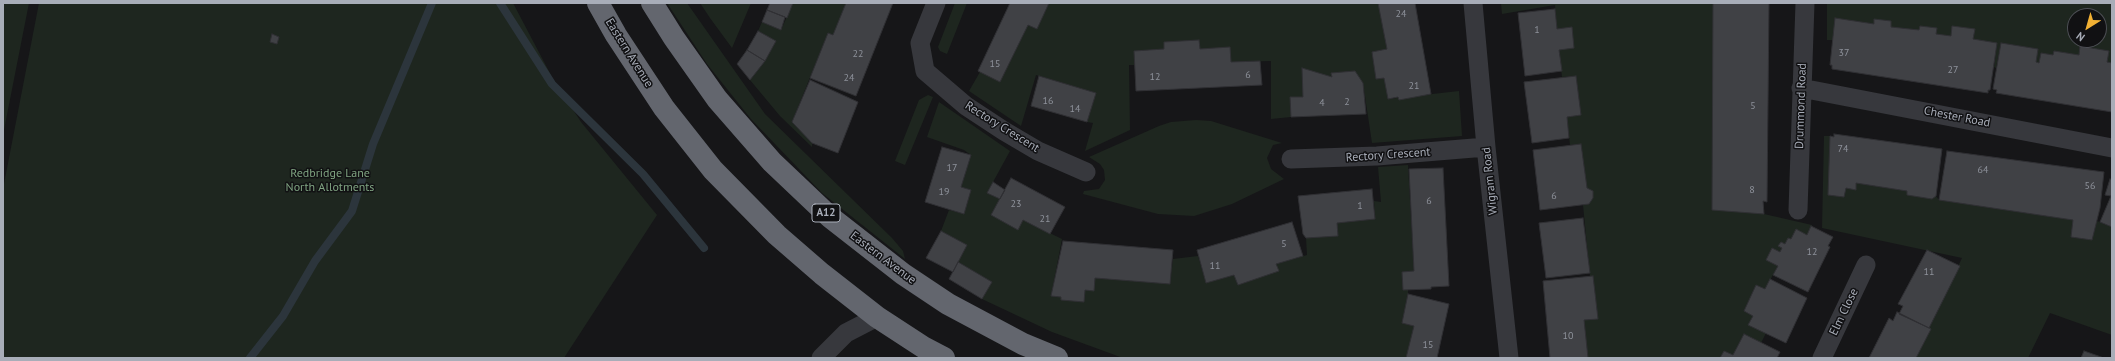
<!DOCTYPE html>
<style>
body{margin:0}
#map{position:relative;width:2115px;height:361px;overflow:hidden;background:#161618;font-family:"PT Sans",sans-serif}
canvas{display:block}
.frame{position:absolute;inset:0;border:4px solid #a8adb8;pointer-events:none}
.north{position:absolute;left:2067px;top:8px;width:40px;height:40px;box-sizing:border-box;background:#111113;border:1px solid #4d4f55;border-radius:50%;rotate:217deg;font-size:11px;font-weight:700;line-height:16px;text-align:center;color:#a8adb8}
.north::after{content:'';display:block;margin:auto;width:14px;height:18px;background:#f2b134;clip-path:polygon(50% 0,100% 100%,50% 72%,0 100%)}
</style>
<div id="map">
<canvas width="2115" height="361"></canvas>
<div class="frame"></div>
<div class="north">N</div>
</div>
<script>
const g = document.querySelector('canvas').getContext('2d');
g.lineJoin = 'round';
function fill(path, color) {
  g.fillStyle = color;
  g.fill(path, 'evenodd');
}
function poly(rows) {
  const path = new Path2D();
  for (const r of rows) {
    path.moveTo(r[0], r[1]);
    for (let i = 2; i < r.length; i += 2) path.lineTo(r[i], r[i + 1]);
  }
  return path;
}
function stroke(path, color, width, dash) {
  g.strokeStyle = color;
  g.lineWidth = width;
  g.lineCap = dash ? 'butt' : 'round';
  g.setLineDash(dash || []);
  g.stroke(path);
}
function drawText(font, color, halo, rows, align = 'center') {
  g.font = font + ' "PT Sans",sans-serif';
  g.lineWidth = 3;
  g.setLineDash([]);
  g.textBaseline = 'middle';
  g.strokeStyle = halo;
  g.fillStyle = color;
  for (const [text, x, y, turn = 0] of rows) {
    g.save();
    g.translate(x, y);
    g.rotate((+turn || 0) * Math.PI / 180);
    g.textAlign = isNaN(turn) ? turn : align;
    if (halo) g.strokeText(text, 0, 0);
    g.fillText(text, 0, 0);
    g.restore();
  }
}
fill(poly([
 [3,3,29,3,3,135],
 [39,3,513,3,553,79,581,122,657,215,564,358,3,358,3,189],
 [667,3,687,3,765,114,892,238,903,251,905,259,822,193,751,119,707,64],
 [700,3,751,3,732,48,710,18],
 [793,3,846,3,833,35,828,33,792,122,812,143,812,147,780,116,750,80,765,61,776,41,758,31,762,22,781,30],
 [955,3,967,3,947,54,940,51,938,47],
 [1049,3,1378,3,1387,49,1372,53,1376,79,1384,78,1388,99,1459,91,1462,136,1372,143,1363,83,1354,71,1332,73,1332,77,1303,97,1290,97,1291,117,1271,119,1271,61,1231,62,1200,49,1199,40,1164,42,1164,49,1134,51,1134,65,1129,65,1130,130,1085,151,1093,123,1087,122,1096,93,1036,75,1021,126,969,91,980,72,1000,82,1028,25,1037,29],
 [1501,3,1713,3,1764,214,1812,225,1807,235,1796,230,1791,239,1788,238,1785,244,1781,242,1779,246,1782,248,1780,252,1772,248,1766,260,1778,266,1765,289,1756,285,1744,311,1753,316,1748,325,1766,333,1761,343,1744,334,1733,355,1720,358,1588,358,1584,320,1598,319,1593,276,1590,276,1583,205,1589,204,1593,198,1593,191,1587,188,1581,144,1570,145,1567,117,1581,115,1576,76,1562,77,1559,50,1572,27,1557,29,1555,5,1502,14],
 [1827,3,2112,3,2112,63,2107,62,2109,51,2080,46,2079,55,2054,51,2053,55,2041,53,2039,63,2036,62,2038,49,2001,43,1996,68,1994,67,1997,44,1973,39,1975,29,1951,36,1936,34,1937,28,1920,26,1919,30,1891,27,1891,21,1874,19,1874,24,1835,18,1833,40,1827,40],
 [2075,16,2099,16,2099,40,2075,40],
 [928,95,933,97,905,165,895,161,919,100],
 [939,102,1010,151,987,193,1000,199,991,215,1018,229,1023,220,1062,239,1051,296,1061,297,1061,300,1084,302,1085,290,1093,291,1095,278,1170,284,1173,259,1198,256,1206,283,1234,275,1238,285,1278,271,1276,264,1307,255,1306,238,1338,236,1337,223,1375,219,1374,201,1381,202,1378,167,1408,165,1414,271,1402,272,1403,290,1408,289,1408,294,1402,323,1414,326,1406,358,1123,358,1052,332,982,299,992,282,958,262,967,245,941,231,949,210,964,214,971,190,961,187,971,155,964,150,927,137],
 [1196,120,1211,121,1282,143,1273,145,1267,158,1271,169,1284,179,1232,204,1194,216,1158,214,1083,194,1084,191,1099,189,1105,180,1104,170,1100,164,1089,157,1159,126,1171,122],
 [1824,136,1830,136,1829,195,1844,197,1846,188,1856,190,1856,183,1907,191,1907,195,1932,199,1936,196,1939,200,2073,220,2071,237,2092,240,2097,221,2112,227,2112,335,2050,313,2028,358,1915,358,1962,258,1822,228]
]), '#1e261f');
stroke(poly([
 [500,3,552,84,643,174,704,248],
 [250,358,283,316,315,261,352,211,373,144,432,3]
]), '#2c353c', 8);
const building = poly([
 [770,3,793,3,787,18,767,10,770,3],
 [846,3,893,3,856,96,810,78,828,33,833,35,846,3],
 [1010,3,1052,3,1049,3,1037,29,1028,25,1000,82,978,71,1010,3],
 [1378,3,1415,3,1431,94,1399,100,1398,97,1388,99,1384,78,1376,79,1372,52,1387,49,1378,3],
 [1713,3,1769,3,1767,202,1763,201,1764,214,1712,210,1713,3],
 [1555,9,1557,29,1572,27,1574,48,1559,50,1562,71,1525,76,1518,13,1555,9],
 [767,10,785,17,781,30,762,22,767,10],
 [1835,18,1874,24,1874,19,1891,21,1891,27,1919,30,1920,26,1937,28,1936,34,1951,36,1952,26,1975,29,1973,39,1997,43,1990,90,1988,90,1988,93,1832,69,1832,65,1830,65,1835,18],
 [758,31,776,41,765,61,747,50,758,31],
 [272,34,279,37,277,44,270,42,272,34],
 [1199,40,1200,49,1230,47,1231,62,1260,61,1262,85,1136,91,1134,51,1164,49,1164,42,1199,40],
 [2001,43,2038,49,2036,62,2039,63,2041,53,2053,55,2054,51,2079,55,2080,46,2109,51,2107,62,2112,63,2112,112,1996,93,1997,90,1993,89,2001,43],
 [747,50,765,61,750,80,737,64,747,50],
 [1302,68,1332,77,1331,73,1355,71,1363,83,1366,114,1291,117,1290,97,1303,97,1302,68],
 [1039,76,1096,93,1087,122,1031,106,1039,76],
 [1576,76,1581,115,1567,117,1569,138,1532,143,1524,82,1576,76],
 [810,80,858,102,838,153,812,143,792,122,810,80],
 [1834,134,1942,149,1936,196,1932,199,1907,195,1907,191,1856,183,1856,190,1846,188,1844,197,1828,195,1830,136,1834,137,1834,134],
 [1581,144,1587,188,1593,191,1593,198,1589,204,1540,210,1533,150,1581,144],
 [942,147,971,155,961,187,971,190,964,214,925,202,942,147],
 [1947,151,2104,172,2100,208,2092,240,2071,237,2073,220,1939,200,1947,151],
 [1443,168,1449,286,1431,287,1431,289,1403,290,1402,272,1414,271,1409,169,1443,168],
 [1011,178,1065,207,1050,234,1023,220,1018,230,991,215,1011,178],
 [2110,179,2112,180,2112,227,2100,222,2111,196,2105,195,2110,179],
 [993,182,1005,190,1000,199,987,193,993,182],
 [1372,189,1375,219,1337,223,1338,236,1306,238,1303,234,1298,196,1372,189],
 [1583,218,1590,273,1546,278,1539,223,1583,218],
 [1292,222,1303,256,1276,264,1279,271,1238,285,1234,275,1206,283,1197,250,1292,222],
 [1811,226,1833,237,1828,246,1830,247,1808,292,1773,275,1778,266,1766,260,1772,248,1780,252,1782,248,1778,246,1781,242,1785,244,1788,238,1791,239,1796,229,1807,235,1811,226],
 [941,231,967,245,953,272,926,258,941,231],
 [1063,241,1173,250,1170,284,1095,278,1094,291,1085,290,1084,302,1061,300,1061,297,1051,296,1063,241],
 [1927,250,1960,266,1929,328,1899,314,1903,306,1898,304,1927,250],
 [958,262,992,282,982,299,949,279,958,262],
 [1593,276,1598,319,1584,320,1588,358,1550,358,1543,281,1593,276],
 [1770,279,1807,298,1786,343,1748,325,1753,316,1744,311,1756,285,1765,289,1770,279],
 [1408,294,1449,304,1437,358,1406,358,1414,326,1402,323,1408,294],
 [1897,312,1931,329,1916,358,1869,358,1889,318,1893,321,1897,312],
 [1744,334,1780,352,1777,358,1720,358,1724,351,1733,355,1744,334],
 [2084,351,2104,358,2081,358,2084,351]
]);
fill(building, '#404145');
stroke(building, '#303034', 1);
stroke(poly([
 [936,3,920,43,925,71,966,106,1004,131,1038,151,1086,172],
 [1473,3,1486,147,1509,358],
 [1801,88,2112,148],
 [1291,159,1377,156,1486,147],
 [1798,210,1805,3],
 [821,358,846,333,877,317],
 [1822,358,1866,265]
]), '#37383d', 19);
stroke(poly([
 [598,3,616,35,664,108,713,170,777,235,822,274,877,317,923,347,944,358],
 [652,3,674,38,717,99,772,162,830,217,903,274,948,304,1023,344,1057,358]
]), '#63666e', 22);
drawText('10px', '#8e929b', null, [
 ["24",1401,14],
 ["1",1537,30],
 ["37",1844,53],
 ["22",858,54],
 ["15",995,64],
 ["27",1953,70],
 ["6",1248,75],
 ["12",1155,77],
 ["24",849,78],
 ["21",1414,86],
 ["16",1048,101],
 ["2",1347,102],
 ["4",1322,103],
 ["5",1753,106],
 ["14",1075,109],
 ["74",1843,149],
 ["17",952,168],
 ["64",1983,170],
 ["56",2090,186],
 ["8",1752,190],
 ["19",944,192],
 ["6",1554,196],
 ["6",1429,201],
 ["23",1016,204],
 ["1",1360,206],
 ["21",1045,219],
 ["5",1284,244],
 ["12",1812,252],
 ["11",1215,266],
 ["11",1929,272],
 ["10",1568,336],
 ["15",1428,345]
]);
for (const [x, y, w] of [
 [826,213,28]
]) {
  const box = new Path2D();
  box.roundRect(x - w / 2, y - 9, w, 18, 3);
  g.fillStyle = '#111113';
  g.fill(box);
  stroke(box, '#a8adb8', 1);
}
drawText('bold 11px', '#a8adb8', null, [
 ["A12",826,213]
]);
drawText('12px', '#a8adb8', '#111113', [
 ["Eastern Avenue",629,53,58],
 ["Drummond Road",1801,106,-88],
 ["Chester Road",1957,117,11],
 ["Rectory Crescent",1002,127,32],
 ["Rectory Crescent",1388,155,-4],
 ["Wigram Road",1490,181,-96],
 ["Eastern Avenue",883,258,37],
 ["Elm Close",1844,312,-64]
]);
drawText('12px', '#7fa381', '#111113', [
 ["Redbridge Lane",330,174],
 ["North Allotments",330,188]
]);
</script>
